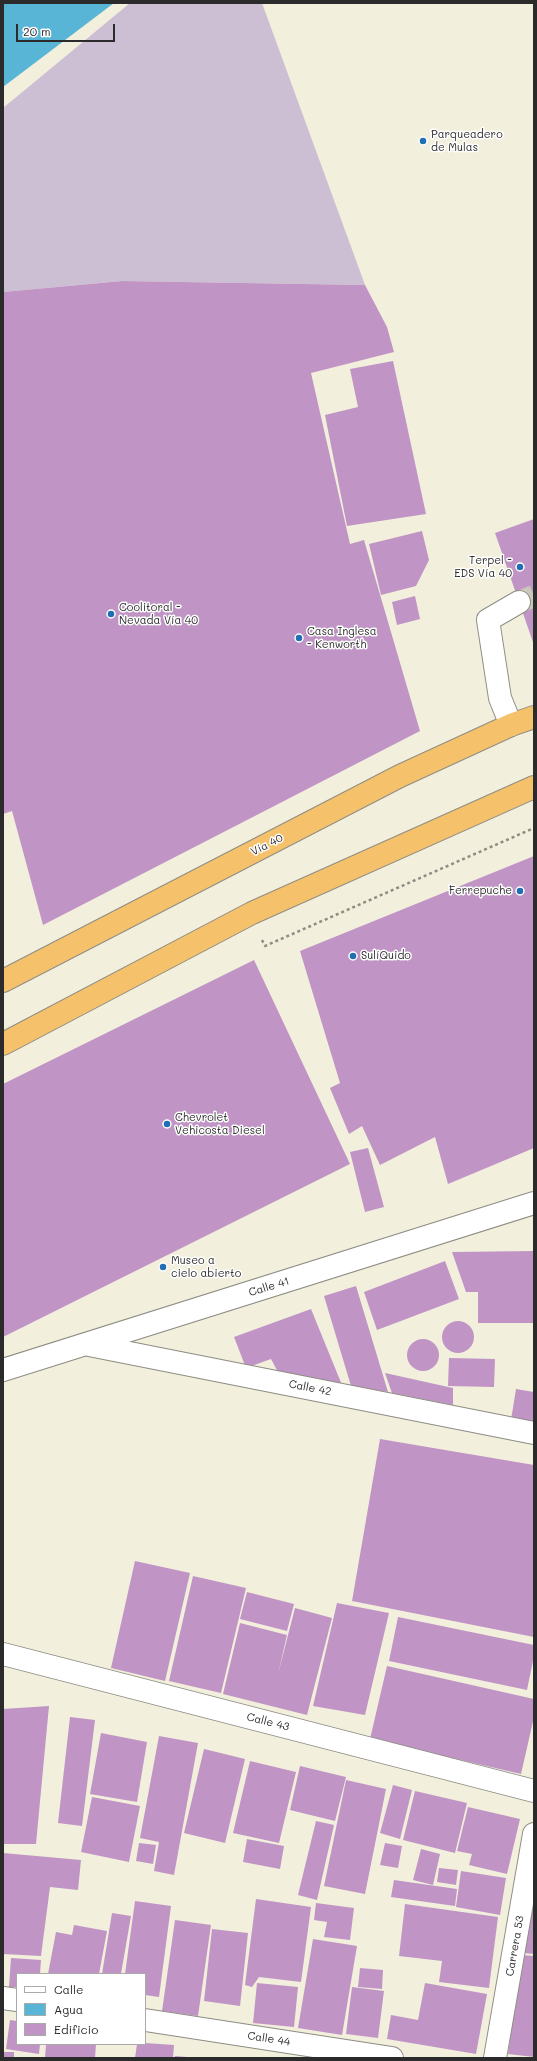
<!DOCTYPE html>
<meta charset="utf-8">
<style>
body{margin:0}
#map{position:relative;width:537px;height:2061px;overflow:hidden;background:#f2efdd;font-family:Mali,sans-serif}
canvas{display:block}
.frame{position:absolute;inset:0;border:4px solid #2b2b2b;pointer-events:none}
.legend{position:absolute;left:16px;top:1973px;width:130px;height:72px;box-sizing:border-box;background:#fff;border:1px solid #aaa;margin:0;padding:5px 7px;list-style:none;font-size:12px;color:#2b2b2b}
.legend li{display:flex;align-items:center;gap:8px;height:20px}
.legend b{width:20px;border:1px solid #aaa}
.scale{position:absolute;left:16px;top:24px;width:99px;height:18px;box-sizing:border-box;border:2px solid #2b2b2b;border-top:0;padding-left:5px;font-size:12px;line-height:14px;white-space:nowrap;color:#2b2b2b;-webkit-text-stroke:3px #fff;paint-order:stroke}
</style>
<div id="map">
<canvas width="537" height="2061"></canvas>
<div class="frame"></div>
<ul class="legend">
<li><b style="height:5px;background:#fff"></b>Calle</li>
<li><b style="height:11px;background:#58b5d6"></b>Agua</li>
<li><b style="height:11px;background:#c095c5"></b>Edificio</li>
</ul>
<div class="scale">20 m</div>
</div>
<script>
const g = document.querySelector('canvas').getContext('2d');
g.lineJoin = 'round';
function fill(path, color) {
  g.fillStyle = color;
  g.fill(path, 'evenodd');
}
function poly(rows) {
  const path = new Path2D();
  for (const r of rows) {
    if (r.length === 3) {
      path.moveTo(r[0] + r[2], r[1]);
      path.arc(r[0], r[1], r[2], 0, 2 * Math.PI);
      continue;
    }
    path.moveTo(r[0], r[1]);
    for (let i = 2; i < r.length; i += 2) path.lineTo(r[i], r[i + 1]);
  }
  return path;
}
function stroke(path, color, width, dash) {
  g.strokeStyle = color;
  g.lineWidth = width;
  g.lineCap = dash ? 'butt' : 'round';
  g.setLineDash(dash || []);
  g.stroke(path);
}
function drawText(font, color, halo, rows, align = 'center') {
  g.font = font + ' Mali,sans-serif';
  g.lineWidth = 3;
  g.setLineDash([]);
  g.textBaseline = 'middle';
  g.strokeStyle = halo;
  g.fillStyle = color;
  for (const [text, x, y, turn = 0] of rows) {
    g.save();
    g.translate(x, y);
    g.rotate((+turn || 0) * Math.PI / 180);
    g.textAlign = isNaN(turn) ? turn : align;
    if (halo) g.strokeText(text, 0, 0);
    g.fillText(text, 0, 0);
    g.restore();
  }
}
fill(poly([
 [130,3,262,3,365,285,122,281,3,292,3,108]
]), '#ccbfd4');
fill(poly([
 [3,3,114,3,3,87]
]), '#58b5d6');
fill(poly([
 [122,281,365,285,387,327,394,352,311,373,350,544,364,540,420,731,43,925,12,811,3,814,3,292],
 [393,361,426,514,347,526,325,415,358,407,350,369],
 [534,519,534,645,495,533],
 [422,531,429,560,416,586,381,595,369,544],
 [415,596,420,619,397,625,392,602],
 [534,856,534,1148,448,1184,435,1137,380,1165,362,1126,349,1134,330,1088,340,1083,300,951],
 [254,960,350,1164,3,1337,3,1084],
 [368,1148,384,1207,365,1212,350,1152],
 [534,1251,534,1323,478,1323,478,1292,466,1292,452,1252],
 [445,1261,459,1299,377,1330,364,1292],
 [356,1286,388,1392,351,1386,324,1296],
 [311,1309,342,1385,279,1374,271,1359,246,1368,234,1337],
 [458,1337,16],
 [423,1355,16],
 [449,1358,495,1359,494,1387,448,1386],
 [385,1373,453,1388,453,1405,392,1393],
 [516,1389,534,1392,534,1424,511,1420],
 [380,1439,534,1465,534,1637,352,1601],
 [135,1561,190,1573,165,1681,111,1668],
 [193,1576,246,1588,221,1693,169,1681],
 [247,1592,294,1604,287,1631,240,1619],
 [337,1603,389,1613,365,1715,313,1706],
 [295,1608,332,1618,307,1715,223,1694,240,1623,287,1635,278,1674],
 [398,1617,534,1645,534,1656,527,1690,389,1661],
 [387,1666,534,1699,534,1717,521,1774,370,1739],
 [49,1706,36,1844,3,1844,3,1709],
 [70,1717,95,1720,82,1826,58,1823],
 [101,1733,147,1742,137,1802,90,1794],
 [159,1736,198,1743,174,1875,154,1871,159,1842,140,1838],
 [204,1749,245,1759,225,1843,184,1833],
 [250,1761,296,1772,279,1843,233,1833],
 [300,1766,346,1777,335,1821,290,1810],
 [346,1780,386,1789,365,1894,324,1886],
 [393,1785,412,1790,400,1839,380,1833],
 [415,1791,467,1803,455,1853,403,1840],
 [92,1797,140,1806,129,1862,81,1852],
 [468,1807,520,1819,507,1874,469,1865,472,1854,457,1851],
 [316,1821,334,1825,317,1900,298,1895],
 [247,1839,284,1846,280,1869,243,1862],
 [139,1843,156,1845,153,1864,136,1861],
 [385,1843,402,1846,398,1868,380,1865],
 [421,1849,440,1854,433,1885,413,1880],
 [3,1853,81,1860,78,1890,50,1887,41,1956,3,1954],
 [439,1868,458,1870,456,1885,437,1882],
 [461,1871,506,1878,500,1915,456,1907],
 [394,1880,457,1889,455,1906,391,1897],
 [256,1899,311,1907,301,1982,259,1977,252,1987,245,1985],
 [135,1901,171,1906,159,1997,145,1995,145,1974,125,1974],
 [316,1903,354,1908,350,1940,324,1937,327,1922,314,1920],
 [405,1904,498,1917,489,1988,439,1982,442,1961,399,1956],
 [530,1908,534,1909,534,1954,523,1953],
 [112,1913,131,1916,121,1974,102,1974],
 [175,1920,211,1925,198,2016,162,2011],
 [74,1925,107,1931,99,1974,48,1974,56,1932,72,1935],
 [212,1929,248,1933,240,2006,204,2001],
 [313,1939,357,1946,342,2035,298,2028],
 [522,1955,534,1956,534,2057,508,2054],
 [11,1958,41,1960,40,1974,17,1974,17,1987,9,1987],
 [360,1968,383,1970,382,1989,358,1987],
 [257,1983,298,1987,294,2027,253,2023],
 [425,1983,487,1994,476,2054,387,2039,391,2015,418,2020],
 [352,1987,384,1991,378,2038,346,2034],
 [10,2020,17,2021,17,2044,40,2044,39,2054,6,2049],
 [145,2043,174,2045,173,2058,135,2058,137,2044],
 [46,2044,96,2044,95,2058,45,2058],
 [3,2052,14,2052,14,2058,3,2058],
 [175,2056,187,2057,187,2058,175,2058]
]), '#c095c5');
stroke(poly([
 [519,602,534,596]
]), '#cac8b9', 22, [22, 11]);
const minor = poly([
 [511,725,500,698,488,620,519,602],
 [89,1345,534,1433],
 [3,1370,534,1203],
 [3,1654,534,1791],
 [3,1998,17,2000],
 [145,2020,392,2058],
 [495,2058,534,1834]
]);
const highway = poly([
 [3,981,400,776,511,725,534,717],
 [3,1044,252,913,534,787]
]);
stroke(minor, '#8e8d84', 24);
stroke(highway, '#8e8d84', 24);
stroke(poly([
 [262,940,265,946,534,828]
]), '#8e8d84', 2.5, [3, 3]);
stroke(minor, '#fff', 22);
stroke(highway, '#f5c16b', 22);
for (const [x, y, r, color] of [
 [423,141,4,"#1f6fb2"],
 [520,567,4,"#1f6fb2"],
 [111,614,4,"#1f6fb2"],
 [299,638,4,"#1f6fb2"],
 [520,891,4,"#1f6fb2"],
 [353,956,4,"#1f6fb2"],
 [167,1124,4,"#1f6fb2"],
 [163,1267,4,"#1f6fb2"]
]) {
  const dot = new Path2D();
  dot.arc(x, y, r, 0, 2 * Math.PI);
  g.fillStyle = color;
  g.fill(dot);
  stroke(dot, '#fff', 1.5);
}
drawText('11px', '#2b2b2b', '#fff', [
 ["Parqueadero",431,135],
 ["de Mulas",431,148],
 ["Terpel -",512,561,"right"],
 ["EDS Vía 40",512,574,"right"],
 ["Coolitoral -",119,608],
 ["Nevada Vía 40",119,621],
 ["Casa Inglesa",307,632],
 ["- Kenworth",307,645],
 ["Ferrepuche",512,891,"right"],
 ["SulíQuido",361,956],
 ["Chevrolet",175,1118],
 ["Vehicosta Diesel",175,1131],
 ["Museo a",171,1261],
 ["cielo abierto",171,1274]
], 'left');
drawText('11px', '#2b2b2b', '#fff', [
 ["Vía 40",267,845,-27],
 ["Calle 41",269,1287,-17],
 ["Calle 42",310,1388,11],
 ["Calle 43",268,1722,14],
 ["Carrera 53",515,1946,-80],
 ["Calle 44",269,2039,9]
]);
</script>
